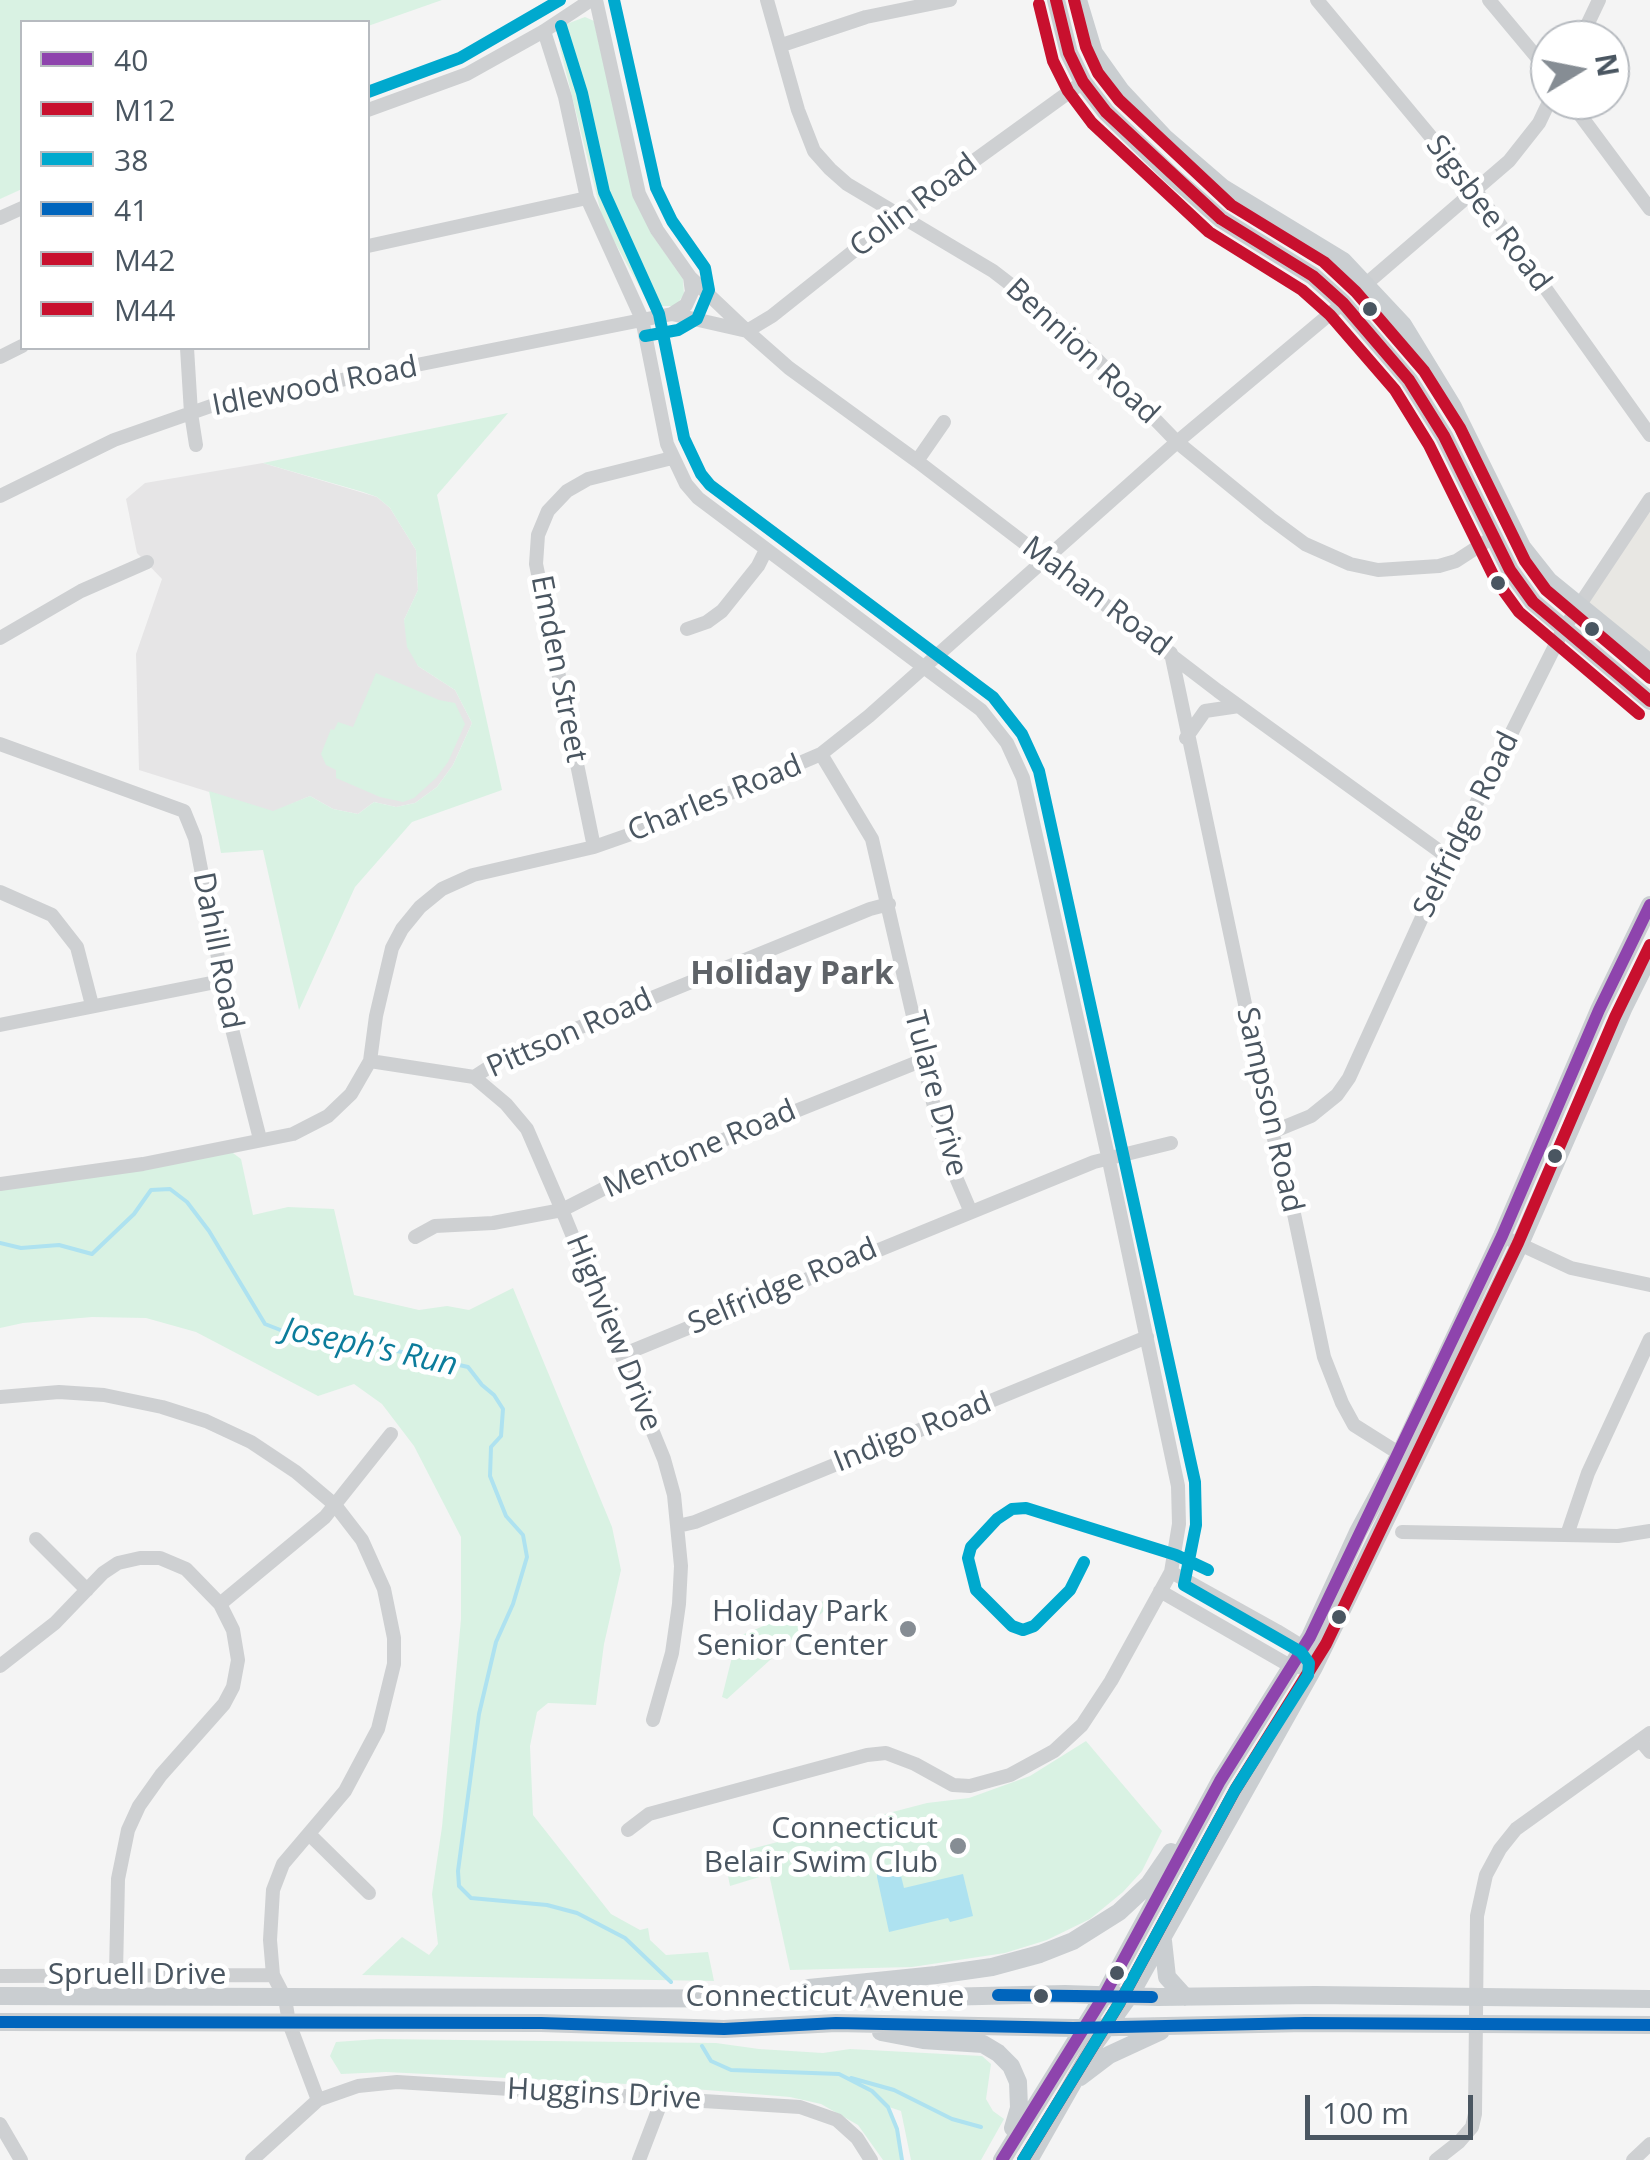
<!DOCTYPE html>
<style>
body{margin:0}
#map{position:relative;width:1650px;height:2160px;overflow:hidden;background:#f4f4f4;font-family:"Open Sans",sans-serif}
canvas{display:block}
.legend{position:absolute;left:20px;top:20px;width:350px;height:330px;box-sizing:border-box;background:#fff;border:2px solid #b7bbc0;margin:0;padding:12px 18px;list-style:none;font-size:30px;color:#4a5661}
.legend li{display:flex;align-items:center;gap:20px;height:50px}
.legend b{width:50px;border:2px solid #b7bbc0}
.north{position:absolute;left:1530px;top:20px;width:100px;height:100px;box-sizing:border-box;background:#fff;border:2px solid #b7bbc0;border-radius:50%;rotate:80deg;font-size:28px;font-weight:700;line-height:40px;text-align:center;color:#4a5661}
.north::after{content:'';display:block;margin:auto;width:35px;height:45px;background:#868d94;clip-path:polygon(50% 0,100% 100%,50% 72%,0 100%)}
.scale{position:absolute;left:1305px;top:2095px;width:168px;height:45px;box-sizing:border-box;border:5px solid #4a5661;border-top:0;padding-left:12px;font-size:30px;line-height:35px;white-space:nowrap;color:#4a5661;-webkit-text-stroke:8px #fff;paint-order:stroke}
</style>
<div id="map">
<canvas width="1650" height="2160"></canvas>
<ul class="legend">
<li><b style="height:12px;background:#8e44ad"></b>40</li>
<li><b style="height:12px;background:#c8102e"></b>M12</li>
<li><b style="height:12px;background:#00a9ce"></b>38</li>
<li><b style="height:12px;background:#0065bd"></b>41</li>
<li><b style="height:12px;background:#c8102e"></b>M42</li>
<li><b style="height:12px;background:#c8102e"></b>M44</li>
</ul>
<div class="north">N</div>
<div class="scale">100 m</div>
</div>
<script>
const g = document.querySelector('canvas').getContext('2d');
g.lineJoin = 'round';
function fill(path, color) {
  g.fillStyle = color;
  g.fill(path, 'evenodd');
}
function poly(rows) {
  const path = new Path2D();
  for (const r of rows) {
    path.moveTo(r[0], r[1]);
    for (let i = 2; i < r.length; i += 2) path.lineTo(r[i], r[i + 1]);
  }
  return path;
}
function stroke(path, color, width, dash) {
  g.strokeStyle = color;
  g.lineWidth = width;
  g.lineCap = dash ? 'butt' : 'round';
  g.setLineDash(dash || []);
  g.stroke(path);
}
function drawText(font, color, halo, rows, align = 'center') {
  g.font = font + ' "Open Sans",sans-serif';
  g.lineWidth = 10;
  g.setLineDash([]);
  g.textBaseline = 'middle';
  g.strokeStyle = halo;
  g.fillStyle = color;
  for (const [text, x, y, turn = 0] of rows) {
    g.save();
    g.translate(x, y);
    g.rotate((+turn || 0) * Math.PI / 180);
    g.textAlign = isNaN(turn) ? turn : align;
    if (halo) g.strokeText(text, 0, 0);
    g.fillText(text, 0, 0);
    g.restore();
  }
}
fill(poly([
 [1650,499,1650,663,1579,606]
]), '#e8e7e3');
fill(poly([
 [263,463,377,497,390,508,416,550,418,590,404,620,418,666,455,690,472,723,453,765,437,787,415,803,396,807,374,802,358,814,333,809,310,796,273,812,139,770,136,654,162,579,137,553,126,499,145,483]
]), '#e6e5e6');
fill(poly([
 [0,0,442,0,368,26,368,22,22,22,22,189,0,199],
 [585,17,594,21,632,190,651,233,683,279,684,294,676,306,650,306,603,221,560,48,559,33,564,25],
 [508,413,437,495,502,790,412,822,355,887,299,1010,263,850,221,853,209,791,273,811,310,796,333,809,358,814,374,802,396,807,415,803,437,787,453,765,472,723,455,690,418,666,407,647,404,620,418,590,416,550,390,508,377,497,363,492,263,463],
 [376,673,439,700,455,703,465,724,448,762,436,778,414,798,403,802,380,797,336,778,336,770,326,765,321,754,331,729,334,730,338,722,353,727],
 [225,1147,241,1159,253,1215,288,1207,334,1209,354,1295,419,1310,447,1306,469,1310,513,1288,612,1527,621,1570,604,1644,596,1705,548,1703,537,1712,530,1746,533,1815,611,1914,640,1930,648,1928,650,1940,666,1955,708,1952,714,1981,362,1975,402,1937,429,1955,438,1944,432,1894,442,1827,461,1619,461,1537,414,1446,382,1404,354,1384,318,1396,196,1332,146,1318,92,1317,23,1323,0,1328,0,1184],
 [831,1598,834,1602,727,1699,722,1697,737,1637],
 [1086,1741,1162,1831,1142,1871,1123,1892,1090,1919,1047,1940,1005,1953,912,1967,790,1970,769,1874,730,1886,724,1856,927,1803,969,1798,1030,1776],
 [378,2039,716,2043,759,2049,823,2053,850,2049,982,2056,991,2064,986,2099,993,2111,1004,2119,981,2160,911,2160,901,2111,889,2107,897,2129,902,2160,883,2160,858,2125,821,2104,790,2097,647,2085,386,2072,341,2074,330,2056,336,2042]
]), '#d9f2e3');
fill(poly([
 [895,1870,900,1872,904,1888,963,1874,973,1916,950,1922,948,1918,889,1932,877,1877,877,1873]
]), '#aee2f0');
stroke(poly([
 [0,1243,21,1248,59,1245,92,1254,134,1214,151,1190,170,1189,187,1202,209,1231,265,1324,301,1338,384,1348,468,1367,482,1385,494,1395,503,1409,501,1436,491,1447,490,1476,506,1516,523,1535,527,1557,513,1604,496,1642,479,1714,458,1871,459,1886,471,1898,547,1905,577,1913,625,1938,671,1982],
 [702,2046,711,2061,731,2070,839,2074,872,2091,888,2107,897,2129,902,2160],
 [851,2078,894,2090,952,2119,981,2127]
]), '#aee2f0', 4);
stroke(poly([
 [596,0,639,194,657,230,690,277,692,292,686,305,672,314],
 [767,0,798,110,814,151,830,169,847,184,993,271,1041,308,1087,349,1177,442,1270,518,1305,544,1350,564,1378,570,1439,566,1456,561,1493,537],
 [1317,0,1476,191,1650,435],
 [1489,0,1550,73],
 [544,31,565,97,587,198,642,319,667,444,686,484,698,498,981,710,1007,743,1023,778,1108,1156,1178,1486,1179,1524,1171,1572,1111,1681,1082,1725,1054,1751,1010,1775,970,1786,953,1785,915,1764,886,1753,867,1755,649,1814,628,1830],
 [1580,40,1599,0],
 [782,45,866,17,950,0],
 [1569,100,1650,209],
 [368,110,467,74,544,31,591,0],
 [0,218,22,208],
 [368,246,587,198],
 [690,277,747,331,772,316,899,215,1083,82],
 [1366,284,1509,161,1539,123,1550,100],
 [187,348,191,413,196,445],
 [0,357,22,346],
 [917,461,944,422],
 [0,496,114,440,211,406,672,314,747,331,789,368,917,461,1218,691,1449,858],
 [687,629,707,622,722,611,758,566,766,550],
 [0,638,81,591,147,562],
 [1171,653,1272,1132,1289,1190,1324,1357,1342,1403,1354,1425,1400,1454],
 [1186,738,1205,711,1239,706],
 [0,744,184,811,195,838,231,1025,260,1139],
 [821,754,872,839,938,1124,952,1168,970,1210],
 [594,847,536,564,538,535,548,511,567,491,588,479,672,458],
 [0,892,52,915,77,947,92,1005],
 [0,1025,221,981],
 [370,1061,474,1077,506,1104,527,1129,562,1210,664,1459,674,1495,681,1566,679,1604,672,1653,653,1720],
 [474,1077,494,1064,539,1044,870,909,889,904],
 [1272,1132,1311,1116,1337,1095,1349,1078,1449,858,1563,630,1650,499],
 [0,1184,143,1164,293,1134,328,1116,351,1094,370,1061,376,1016,392,948,402,929,420,907,442,889,473,875,594,847,651,827,821,754,869,716,1177,442,1343,303],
 [1502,1236,1571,1268,1650,1285],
 [415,1237,435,1226,493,1223,562,1210,611,1185,923,1060],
 [622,1355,1094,1162,1171,1143],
 [0,1397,59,1392,104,1395,162,1407,206,1421,251,1442,296,1472,335,1505,362,1540,384,1589,394,1638,394,1664,378,1729,345,1791,283,1864,273,1890,270,1940,273,1975,285,1998,289,2023,318,2100],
 [678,1526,695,1522,1147,1337],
 [1402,1532,1618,1536,1650,1531],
 [1568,1532,1588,1473,1650,1339],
 [36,1539,87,1590],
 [1171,1572,1277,1631,1303,1647,1307,1653],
 [1160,1591,1292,1667,1299,1667],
 [220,1604,325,1517,391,1434],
 [0,1666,55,1623,103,1573,118,1563,140,1558,160,1558,186,1569,220,1604,233,1630,238,1660,233,1687,224,1704,161,1775,139,1806,128,1830,118,1879,116,1973],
 [1640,1740,1650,1752],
 [309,1834,369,1893],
 [0,1976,273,1975],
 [0,2124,21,2160],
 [252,2160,318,2100,358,2086,397,2082,800,2107,837,2120,857,2138,871,2160],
 [639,2160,662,2100],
 [1436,2160,1459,2142,1472,2127,1475,2114,1477,1916,1486,1875,1500,1849,1516,1829,1650,1733],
 [1633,2160,1650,2144]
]), '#ced0d2', 14);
stroke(poly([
 [1056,0,1069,53,1083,82,1106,112,1172,176,1221,219,1313,276,1343,303,1409,380,1444,436,1510,570,1533,602,1650,701],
 [1078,0,1094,53,1121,91,1164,137,1223,188,1343,261,1403,325,1453,407,1522,547,1549,581,1650,663],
 [1163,1941,1167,1977,1185,1997],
 [809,1988,936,1975,992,1967,1040,1954,1073,1941,1119,1912,1149,1884,1171,1852],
 [0,1996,857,1999,1065,1994,1158,1997,1315,1995,1650,1999],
 [0,2022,541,2023,724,2029,836,2023,1073,2028,1305,2023,1650,2025],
 [881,2032,923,2040,983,2044,998,2053,1011,2066,1018,2082,1019,2108,1013,2128],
 [1080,2077,1109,2055,1161,2031],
 [1002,2160,1105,1994,1220,1781,1310,1637,1358,1532,1400,1454,1502,1236,1599,1010,1650,905],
 [1029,2160,1096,2042,1130,1995,1314,1667,1520,1244,1624,1007,1650,955]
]), '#caced1', 18);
stroke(poly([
 [1002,2160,1105,1994,1220,1781,1310,1637,1502,1236,1599,1010,1650,905]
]), '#8e44ad', 12);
stroke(poly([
 [1039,4,1053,61,1068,91,1092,123,1209,232,1302,290,1330,315,1395,390,1429,445,1495,579,1519,612,1639,714],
 [1023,2160,1120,2002,1235,1790,1326,1644,1518,1243,1615,1017,1650,945]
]), '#c8102e', 12);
stroke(poly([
 [614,0,656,188,672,221,705,268,709,290,697,319,678,330,645,336],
 [561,26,582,93,604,192,659,314,684,438,701,474,710,485,993,697,1022,734,1039,771,1195,1482,1196,1525,1184,1585,1301,1652,1309,1663,1308,1675,1235,1790,1120,2002,1023,2160],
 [368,92,460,58,560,0],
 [1084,1562,1070,1590,1034,1626,1023,1630,1012,1626,976,1590,968,1558,971,1547,997,1519,1012,1509,1026,1508,1176,1555,1208,1570]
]), '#00a9ce', 12);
stroke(poly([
 [998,1995,1152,1997],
 [0,2022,541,2023,724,2029,836,2023,1073,2028,1305,2023,1650,2025]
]), '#0065bd', 12);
stroke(poly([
 [1056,0,1069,53,1083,82,1106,112,1221,219,1313,276,1343,303,1409,380,1444,436,1510,570,1533,602,1650,701]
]), '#c8102e', 12);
stroke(poly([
 [1074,0,1086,47,1098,73,1119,100,1231,205,1324,262,1356,292,1424,371,1460,428,1525,561,1546,590,1650,678]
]), '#c8102e', 12);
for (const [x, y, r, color] of [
 [1370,309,9,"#4a5661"],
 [1498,583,9,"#4a5661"],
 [1592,629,9,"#4a5661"],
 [1555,1156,9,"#4a5661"],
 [1339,1617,9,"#4a5661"],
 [908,1629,10,"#868d94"],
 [958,1846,10,"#868d94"],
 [1117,1973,9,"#4a5661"],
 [1041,1996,9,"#4a5661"]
]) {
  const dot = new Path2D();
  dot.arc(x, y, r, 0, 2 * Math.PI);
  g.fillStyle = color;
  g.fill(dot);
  stroke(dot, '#fff', 4);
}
drawText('30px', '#4a5661', '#fff', [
 ["Colin Road",914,206,-37],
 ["Sigsbee Road",1488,214,53],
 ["Bennion Road",1082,352,43],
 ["Idlewood Road",315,387,-11],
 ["Mahan Road",1096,597,37],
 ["Emden Street",558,669,79],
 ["Charles Road",715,799,-22],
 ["Selfridge Road",1467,825,-64],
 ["Dahill Road",217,951,79],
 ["Pittson Road",570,1034,-24],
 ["Tulare Drive",935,1094,75],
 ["Sampson Road",1269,1110,77],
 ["Mentone Road",700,1150,-23],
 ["Selfridge Road",783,1287,-23],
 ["Highview Drive",613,1333,68],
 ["Indigo Road",913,1433,-22],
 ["Spruell Drive",137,1975],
 ["Connecticut Avenue",825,1997],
 ["Huggins Drive",604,2095,3]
]);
drawText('30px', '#4a5661', '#fff', [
 ["Holiday Park",888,1612],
 ["Senior Center",888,1646],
 ["Connecticut",938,1829],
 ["Belair Swim Club",938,1863]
], 'right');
drawText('bold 32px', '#5f6368', '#fff', [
 ["Holiday Park",792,975]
]);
drawText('italic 32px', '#0c7c9b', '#fff', [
 ["Joseph's Run",370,1348,12]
]);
</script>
